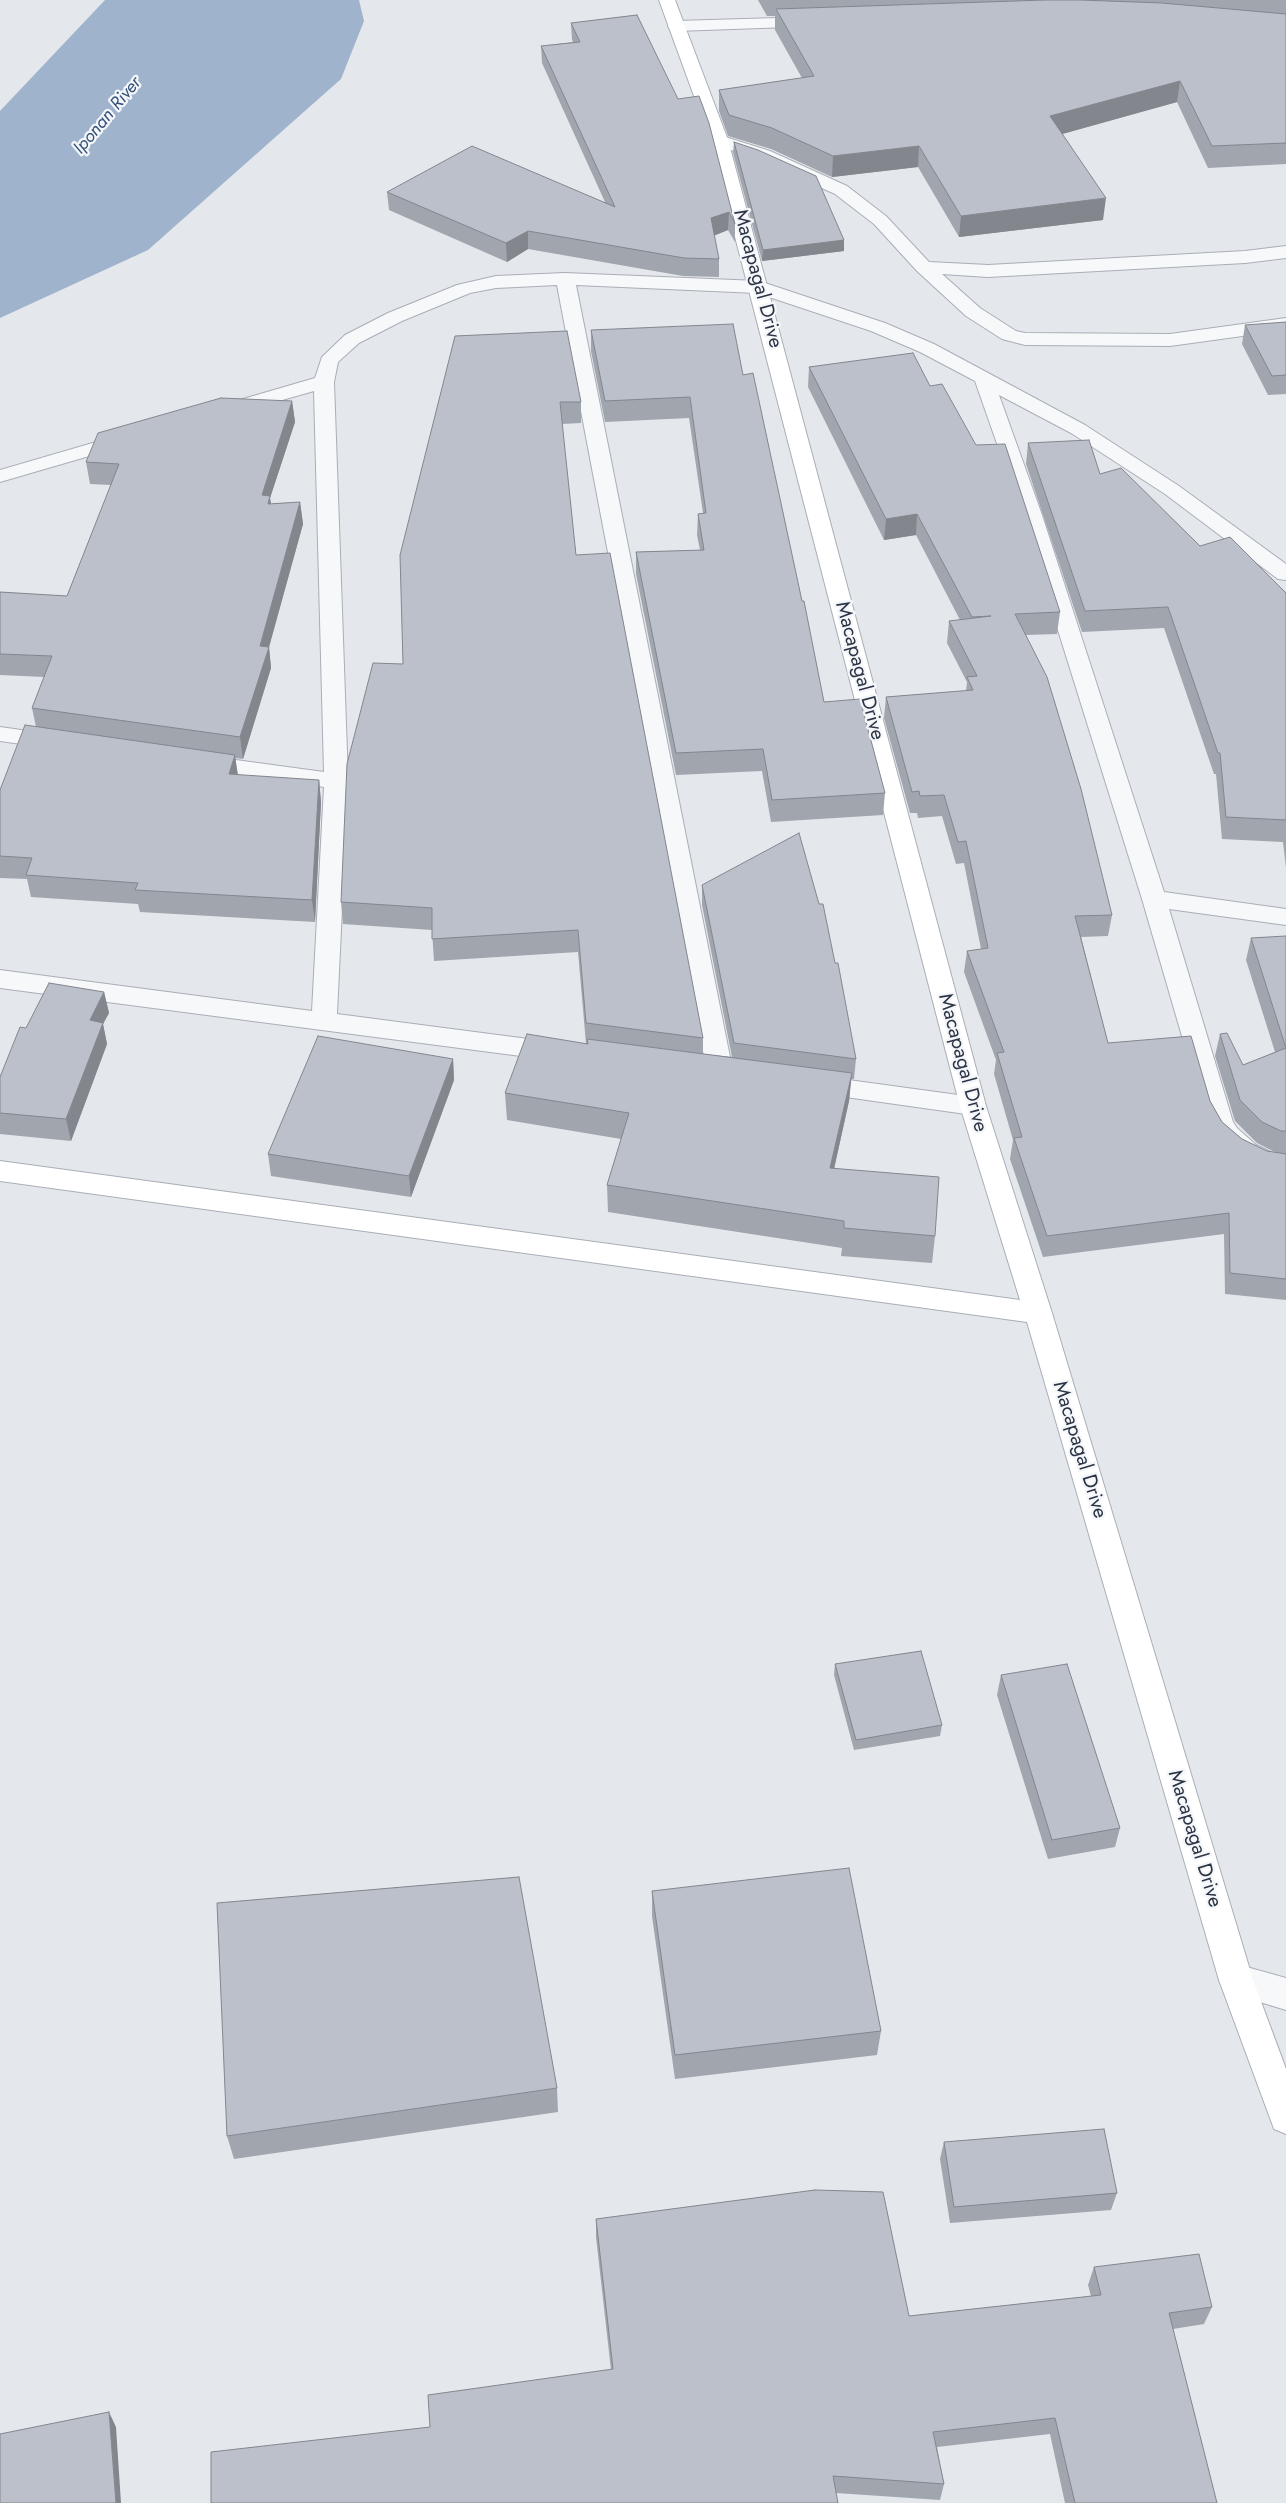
<!DOCTYPE html>
<style>
body{margin:0}
canvas{display:block;background:#e4e7ec}
</style>
<canvas width="1286" height="2503"></canvas>
<script>
const g = document.querySelector('canvas').getContext('2d');
g.lineJoin = 'round';
function fill(path, color) {
  g.fillStyle = color;
  g.fill(path, 'evenodd');
}
function poly(rows) {
  const path = new Path2D();
  for (const r of rows) {
    path.moveTo(r[0], r[1]);
    for (let i = 2; i < r.length; i += 2) path.lineTo(r[i], r[i + 1]);
  }
  return path;
}
function stroke(path, color, width, dash) {
  g.strokeStyle = color;
  g.lineWidth = width;
  g.lineCap = dash ? 'butt' : 'round';
  g.setLineDash(dash || []);
  g.stroke(path);
}
function drawText(font, color, halo, rows, align = 'center') {
  g.font = font + ' Jost,sans-serif';
  g.lineWidth = 4.5;
  g.setLineDash([]);
  g.textBaseline = 'middle';
  g.strokeStyle = halo;
  g.fillStyle = color;
  for (const [text, x, y, turn = 0] of rows) {
    g.save();
    g.translate(x, y);
    g.rotate((+turn || 0) * Math.PI / 180);
    g.textAlign = isNaN(turn) ? turn : align;
    if (halo) g.strokeText(text, 0, 0);
    g.fillText(text, 0, 0);
    g.restore();
  }
}
fill(poly([
 [105,0,359,0,364,21,341,79,148,250,0,318,0,111]
]), '#9fb4cc');
const street = poly([
 [812,17,818,18,820,22,818,26,676,31,670,30,668,26,670,22,676,21,812,17],
 [719,135,770,151,847,186,886,216,929,262,988,265,1245,251,1286,246,1286,258,1245,263,988,277,942,274,980,308,1016,331,1025,333,1170,334,1286,318,1286,330,1170,346,1025,345,1002,339,966,316,917,271,874,224,835,194,758,159,713,144,710,140,713,136,719,135],
 [565,273,759,281,885,323,934,344,1085,425,1179,486,1286,564,1286,580,1278,579,1165,494,1071,433,999,395,1042,515,1164,892,1286,909,1286,925,1169,909,1233,1122,1237,1128,1256,1145,1275,1154,1286,1155,1286,1175,1262,1170,1238,1159,1218,1142,1207,1122,1142,899,1022,515,975,381,920,352,871,331,757,293,576,285,733,1072,729,1079,720,1081,711,1079,707,1072,557,285,496,288,470,293,402,321,359,343,338,362,334,382,348,781,337,1014,559,1043,568,1046,572,1052,568,1058,559,1061,0,988,0,970,312,1011,324,787,199,769,191,767,187,762,191,757,199,755,324,772,314,391,226,416,219,414,216,410,219,406,315,378,322,357,345,335,388,313,457,285,496,276,565,273],
 [127,433,134,435,137,439,134,443,0,482,0,470,127,433],
 [0,727,57,735,65,737,68,742,65,747,57,749,0,741,0,727],
 [812,1075,973,1097,982,1099,986,1106,982,1113,973,1115,803,1091,799,1084,803,1077,812,1075],
 [1236,1964,1286,1978,1286,2010,1224,1991,1219,1980,1224,1969,1236,1964]
]);
const secondary = poly([
 [659,0,675,0,728,140,986,1106,1052,1313,1253,1980,1286,2069,1286,2134,1274,2129,1219,1980,1027,1322,0,1181,0,1161,1020,1300,960,1106,710,140,659,0]
]);
stroke(street, '#a9aeb7', 2);
stroke(secondary, '#a9aeb7', 2);
fill(street, '#f7f8fa');
fill(secondary, '#fff');
fill(poly([
 [758,0,1286,0,1286,164,1208,168,1177,102,1062,134,1103,220,959,237,918,167,832,177,771,149,728,136,719,111,719,90,802,78,775,30,775,16,767,16],
 [637,15,735,224,735,242,728,230,714,235,719,259,719,277,683,276,528,249,507,262,389,210,387,192,605,202,542,63,541,46,573,42,572,40,571,23],
 [734,142,844,240,844,251,762,261,733,153],
 [1286,322,1286,394,1268,395,1242,344,1245,325],
 [591,330,743,375,824,702,885,793,883,815,771,822,762,771,676,775,636,574,636,552,700,550,697,535,698,514,703,513,689,418,605,422,591,351],
 [455,336,581,402,581,423,562,424,576,555,703,1038,703,1054,732,1057,702,905,702,885,835,963,856,1059,854,1079,851,1079,849,1101,834,1169,935,1236,932,1263,841,1256,842,1248,608,1212,607,1185,621,1139,507,1120,505,1093,586,1044,578,952,434,961,432,930,343,924,341,902,403,664],
 [809,367,930,386,1060,612,1057,634,1026,635,1112,915,1108,936,1081,937,1108,1043,1210,1101,1222,1122,1242,1139,1267,1151,1275,1152,1257,1143,1235,1121,1215,1056,1220,1034,1243,1065,1275,1052,1246,960,1251,938,1286,937,1286,1154,1278,1152,1286,1154,1286,1300,1225,1294,1224,1234,1043,1257,1010,1159,1013,1140,994,1074,996,1060,964,972,967,951,981,949,964,863,956,864,942,816,918,818,917,813,910,813,884,718,886,697,966,691,967,682,947,643,949,621,960,620,916,535,884,540,808,387],
 [292,401,295,422,270,498,271,504,300,502,303,524,269,647,271,668,243,759,235,758,238,775,319,780,321,802,315,922,140,912,138,904,31,897,27,879,0,878,0,790,36,727,32,708,44,677,0,675,0,592,67,596,111,485,90,484,86,462],
 [1028,443,1100,474,1200,546,1286,593,1286,868,1283,842,1222,839,1216,774,1214,774,1164,628,1082,632,1026,464],
 [104,992,109,1013,103,1024,107,1044,71,1141,0,1134,0,1077],
 [453,1059,454,1080,411,1197,271,1176,268,1154],
 [835,1664,942,1725,940,1736,854,1750,834,1675],
 [1001,1675,1120,1828,1115,1847,1048,1859,997,1695],
 [652,1891,881,2031,877,2055,675,2079,652,1916],
 [557,2088,558,2112,234,2159,227,2136],
 [944,2142,1117,2193,1111,2210,950,2223,940,2159],
 [596,2219,909,2316,1091,2296,1088,2285,1094,2267,1212,2307,1204,2324,1173,2329,1217,2503,1065,2503,1050,2434,937,2447,944,2484,940,2500,836,2493,430,2427,611,2370,596,2237]
]), '#a1a5ae');
fill(poly([
 [1180,81,1177,102,1048,138,1050,116],
 [919,146,918,167,832,177,833,156],
 [1106,198,1103,220,959,237,961,216],
 [729,212,728,230,711,237,711,218],
 [528,231,528,249,507,262,506,243],
 [844,240,844,251,762,261,763,250],
 [292,401,295,422,270,498,273,517,262,495],
 [300,502,303,524,269,647,271,668,243,759,240,737,260,646],
 [917,514,916,535,884,540,886,519],
 [235,755,238,777,229,774],
 [319,780,321,802,315,922,312,900],
 [104,992,109,1013,103,1024,107,1044,71,1141,66,1119,90,1020],
 [453,1059,454,1080,411,1197,409,1176],
 [852,1073,849,1101,828,1196,830,1168],
 [109,2412,116,2427,121,2503,116,2503]
]), '#83868d');
const building = poly([
 [1045,0,1080,0,1162,3,1286,14,1286,143,1212,146,1180,81,1050,116,1106,198,961,216,919,146,833,156,772,128,729,115,719,90,814,76,776,9,1045,0],
 [637,15,678,99,699,96,709,123,735,224,729,212,711,218,719,259,684,258,528,231,506,243,387,192,472,146,615,207,541,46,580,42,571,23,637,15],
 [734,142,758,150,816,176,844,240,763,250,734,142],
 [1286,322,1286,375,1272,376,1245,325,1286,322],
 [733,324,743,375,753,373,802,601,804,601,824,702,860,699,885,793,772,800,763,749,676,753,636,552,704,550,698,514,706,513,690,397,605,401,591,330,733,324],
 [567,331,581,402,560,402,576,555,610,553,703,1038,586,1023,578,930,432,939,432,908,341,902,347,764,373,663,403,664,400,555,455,336,567,331],
 [913,353,930,386,942,384,976,445,1005,444,1060,612,1015,614,1047,677,1081,789,1112,915,1075,916,1108,1043,1191,1036,1210,1101,1222,1122,1242,1139,1267,1151,1286,1154,1286,1279,1230,1273,1229,1213,1047,1236,1014,1138,1022,1137,997,1053,1004,1052,967,951,988,948,966,841,958,842,944,795,920,796,919,791,912,792,886,697,973,690,967,677,977,676,949,621,991,616,972,617,917,514,886,519,809,367,913,353],
 [221,398,292,401,262,495,270,496,268,504,300,502,260,646,269,647,240,737,32,708,52,656,0,654,0,592,67,596,119,464,86,462,98,433,221,398],
 [1089,440,1100,474,1121,468,1200,546,1230,537,1286,593,1286,820,1226,817,1220,753,1218,753,1168,607,1085,611,1028,443,1089,440],
 [25,725,235,755,229,774,319,780,312,900,135,890,138,883,26,875,32,858,0,856,0,790,25,725],
 [799,833,819,904,823,904,835,963,838,963,856,1059,734,1043,702,885,799,833],
 [1286,936,1286,1131,1281,1131,1262,1122,1240,1100,1220,1034,1227,1033,1243,1065,1286,1048,1251,938,1286,936],
 [49,983,104,992,90,1020,103,1023,66,1119,0,1113,0,1077,20,1027,26,1028,49,983],
 [527,1034,588,1044,587,1039,852,1073,830,1168,939,1177,935,1236,844,1228,844,1221,607,1185,629,1113,505,1093,527,1034],
 [318,1036,453,1059,409,1176,268,1154,318,1036],
 [921,1651,942,1725,856,1740,835,1664,921,1651],
 [1067,1664,1120,1828,1052,1840,1001,1675,1067,1664],
 [849,1868,881,2031,675,2055,652,1891,849,1868],
 [519,1877,557,2088,227,2136,217,1903,519,1877],
 [1104,2129,1117,2193,954,2207,944,2142,1104,2129],
 [815,2190,883,2192,909,2316,1101,2295,1094,2267,1199,2254,1212,2307,1169,2313,1217,2503,1075,2503,1055,2418,933,2432,944,2484,833,2476,838,2503,211,2503,211,2452,430,2427,428,2395,613,2369,596,2219,815,2190],
 [109,2412,116,2503,0,2503,0,2434,109,2412]
]);
fill(building, '#bbc0ca');
stroke(building, '#83868d', 1);
drawText('italic 18px', '#34527a', '#f4f6f9', [
 ["Iponan River",108,116,-50]
]);
drawText('20px', '#2b3445', '#f4f6f9', [
 ["Macapagal Drive",757,279,75],
 ["Macapagal Drive",859,671,75],
 ["Macapagal Drive",962,1063,75],
 ["Macapagal Drive",1079,1450,73],
 ["Macapagal Drive",1194,1839,73]
]);
</script>
